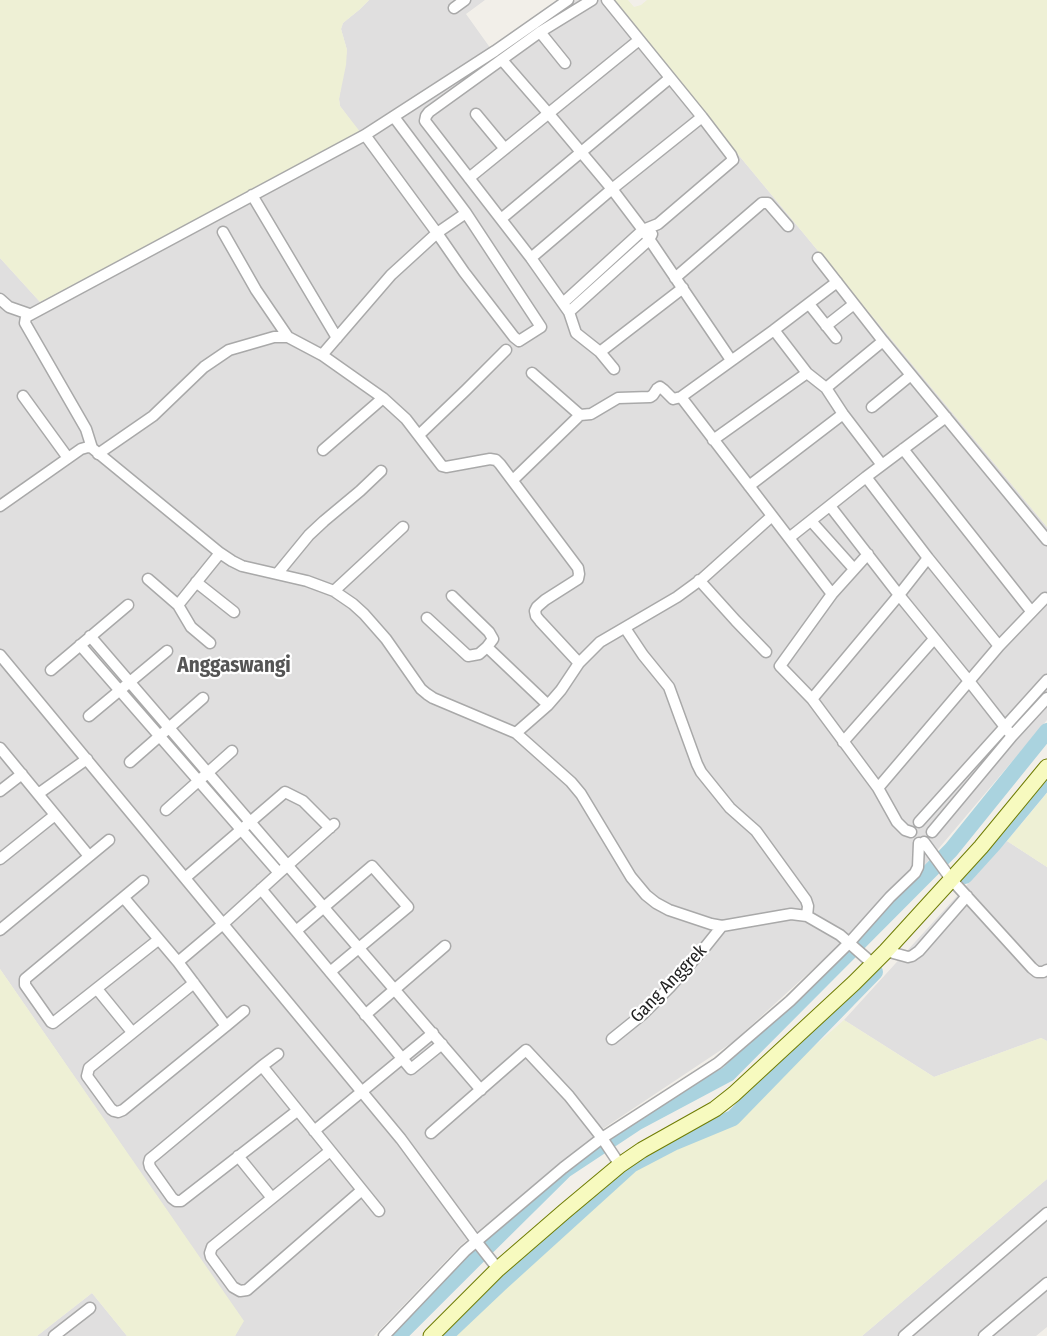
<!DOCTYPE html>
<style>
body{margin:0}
canvas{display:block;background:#f2efe9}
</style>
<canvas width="1047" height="1336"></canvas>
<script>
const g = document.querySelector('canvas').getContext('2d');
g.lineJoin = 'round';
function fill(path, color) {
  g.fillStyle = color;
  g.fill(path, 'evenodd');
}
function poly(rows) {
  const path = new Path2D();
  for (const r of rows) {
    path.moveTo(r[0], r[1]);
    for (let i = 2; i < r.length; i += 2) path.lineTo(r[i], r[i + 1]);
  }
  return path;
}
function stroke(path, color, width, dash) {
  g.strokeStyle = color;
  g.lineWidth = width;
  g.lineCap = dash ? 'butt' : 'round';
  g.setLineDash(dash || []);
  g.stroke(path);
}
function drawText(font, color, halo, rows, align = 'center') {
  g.font = font + ' "Fira Sans Condensed",sans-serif';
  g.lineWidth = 4.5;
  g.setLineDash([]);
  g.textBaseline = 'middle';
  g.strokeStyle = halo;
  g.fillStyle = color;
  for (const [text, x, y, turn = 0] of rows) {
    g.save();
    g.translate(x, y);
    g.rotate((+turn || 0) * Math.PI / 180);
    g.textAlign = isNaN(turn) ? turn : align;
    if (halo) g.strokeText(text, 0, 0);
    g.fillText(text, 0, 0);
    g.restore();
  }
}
fill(poly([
 [369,0,485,0,466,14,491,49,361,133,367,141,410,111,565,8,576,0,610,0,1047,527,1047,720,918,873,733,1042,604,1128,461,1245,374,1336,235,1336,243,1321,0,969,0,258,40,302,360,133,340,106,339,99,347,50,341,29,343,23,359,10],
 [1007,841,1047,867,1047,1041,1041,1038,934,1077,844,1020],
 [1047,1179,1047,1327,1036,1336,862,1336],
 [92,1293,127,1336,37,1336]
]), '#e0dfdf');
fill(poly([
 [0,0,369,0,359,10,343,23,341,29,347,50,346,65,339,99,340,106,361,133,40,302,0,258],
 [610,0,628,0,634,7,641,5,647,0,1047,0,1047,527],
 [1047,793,1047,867,1007,841],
 [0,969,244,1321,235,1336,127,1336,92,1293,37,1336,0,1336],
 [844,1020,934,1077,1041,1038,1047,1041,1047,1179,862,1336,453,1336,475,1311,631,1172,721,1128]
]), '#eef0d5');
stroke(poly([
 [965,876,994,844,1047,780],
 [398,1336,475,1259,565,1170,636,1123,728,1074,951,850,1047,731],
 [445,1336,500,1284,631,1165,675,1142,733,1118,875,972]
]), '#aad3df', 16);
const street = poly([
 [592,0,540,32,429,112,426,116,425,121,531,258,569,312,576,333,600,352,614,369],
 [454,8,465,0],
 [540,32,565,63],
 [502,60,549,114,612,189,643,230,731,360],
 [476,114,505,149],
 [394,117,466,213],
 [469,178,639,40],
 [252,195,337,338],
 [466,213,541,327,519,341,514,337,464,272,437,233,466,213],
 [501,219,670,78],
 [223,232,256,290,288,337],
 [531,258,612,189,702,117],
 [818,258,883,341,1047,540],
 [675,278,762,203,768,203,788,226],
 [0,299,9,307,29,314],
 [563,303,643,230,658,224,733,160,731,155,702,117,607,0],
 [809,304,836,338],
 [569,312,649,240,652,234],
 [826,326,854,304],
 [774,330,807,373,826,388,843,414,882,465],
 [600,352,683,288],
 [322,355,391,275,437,233,365,135],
 [532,373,580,415],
 [826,388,883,341],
 [23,396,68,458],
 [872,407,911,375],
 [419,435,466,390,506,350],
 [713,440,807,373],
 [92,448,86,429,25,323,26,317,365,135,495,51,568,0],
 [903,449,1031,611],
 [323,450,383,398],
 [98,454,153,416,204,367,229,350,274,337,288,337,322,355,383,398,406,419,442,466,446,467,490,459,496,460,500,464,578,568,579,574,578,579,545,600,537,607,535,611,536,616,540,621,579,663],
 [866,477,928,558,999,646],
 [513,480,580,415,591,414,618,398,650,397,653,395,657,389,660,387,664,390,673,399,681,397],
 [749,486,843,414],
 [0,506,81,449,88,447,92,448,220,553,232,561,242,566,307,581,334,591,353,604,364,614,386,639,421,689,427,694,433,698,516,733,571,782,581,794,631,877,646,895,656,903,669,910,711,924,722,926,791,914,807,916,840,935,873,964],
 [830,506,899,595,969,681,1012,736],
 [811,521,854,569],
 [789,538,866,477,946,417],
 [868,554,832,594,780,666,812,699,878,788,897,822,905,830,911,832],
 [277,574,309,535,324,521,360,491,381,471],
 [148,579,178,605,191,627,210,643],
 [699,580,736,621,766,652],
 [196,582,234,612],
 [334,591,403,527],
 [832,594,681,397,774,330,837,282],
 [452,596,489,632,493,639,487,647],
 [178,605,220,553],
 [427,618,468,656,479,654,487,647,548,705],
 [625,628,643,655,669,687,697,764,701,772,730,808,756,831,806,900,808,906,807,916],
 [90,636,481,1090],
 [80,645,279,873],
 [0,655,401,1139,476,1241,498,1269],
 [51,670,128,605],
 [812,699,899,595,928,558],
 [89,716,167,651],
 [516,733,548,705,561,690,579,663,600,642,677,597,703,578,772,516],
 [843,742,934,639],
 [0,748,89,856],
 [130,762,203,698],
 [878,788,999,646,1045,598],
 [0,791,22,774],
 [38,794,87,759],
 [166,810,232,751],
 [919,822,1047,680],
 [932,832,1012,736,1047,698],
 [924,842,951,879,1032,968,1037,972,1043,972,1047,970],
 [0,859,55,815],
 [185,878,285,792,303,801,330,828],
 [143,881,25,979,25,985,51,1022,53,1023,158,940],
 [261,889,411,1069,442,1044],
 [124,898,178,962,226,1026,244,1011],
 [0,930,109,840],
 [296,931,372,866,408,907,330,972],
 [886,951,908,957,912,956,919,951,967,896],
 [178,962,223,924,279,873,334,824],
 [194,983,89,1068,87,1076,111,1109,114,1111,118,1112,123,1110,226,1026],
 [97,989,132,1032],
 [365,1015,445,946],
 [612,1039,643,1014,670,987,706,946,722,926],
 [262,1066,278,1054],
 [297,1111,181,1201,176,1201,172,1198,150,1167,149,1163,150,1159,155,1155,262,1066,379,1211],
 [314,1131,433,1033],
 [431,1133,526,1050,569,1096,602,1138,620,1165],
 [330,1151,212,1247,210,1253,211,1257,233,1287,240,1291,247,1290,362,1190],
 [238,1156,272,1198],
 [54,1336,90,1308],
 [384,1336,465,1251,563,1168,602,1138,718,1063,790,1001,849,943,890,897,915,873,918,867,919,843],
 [904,1336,1047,1213],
 [984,1336,1047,1283]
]);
const secondary = poly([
 [431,1336,498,1269,565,1211,620,1165,642,1150,715,1109,734,1094,854,983,886,951,981,847,1047,767]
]);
stroke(street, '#a9a9a9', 13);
stroke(secondary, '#707d05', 17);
stroke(street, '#fff', 10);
stroke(secondary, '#f7fabf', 15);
drawText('18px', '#222', '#fff', [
 ["Gang Anggrek",669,984,-46]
]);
drawText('bold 21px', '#555', '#fff', [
 ["Anggaswangi",234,666]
]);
</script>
